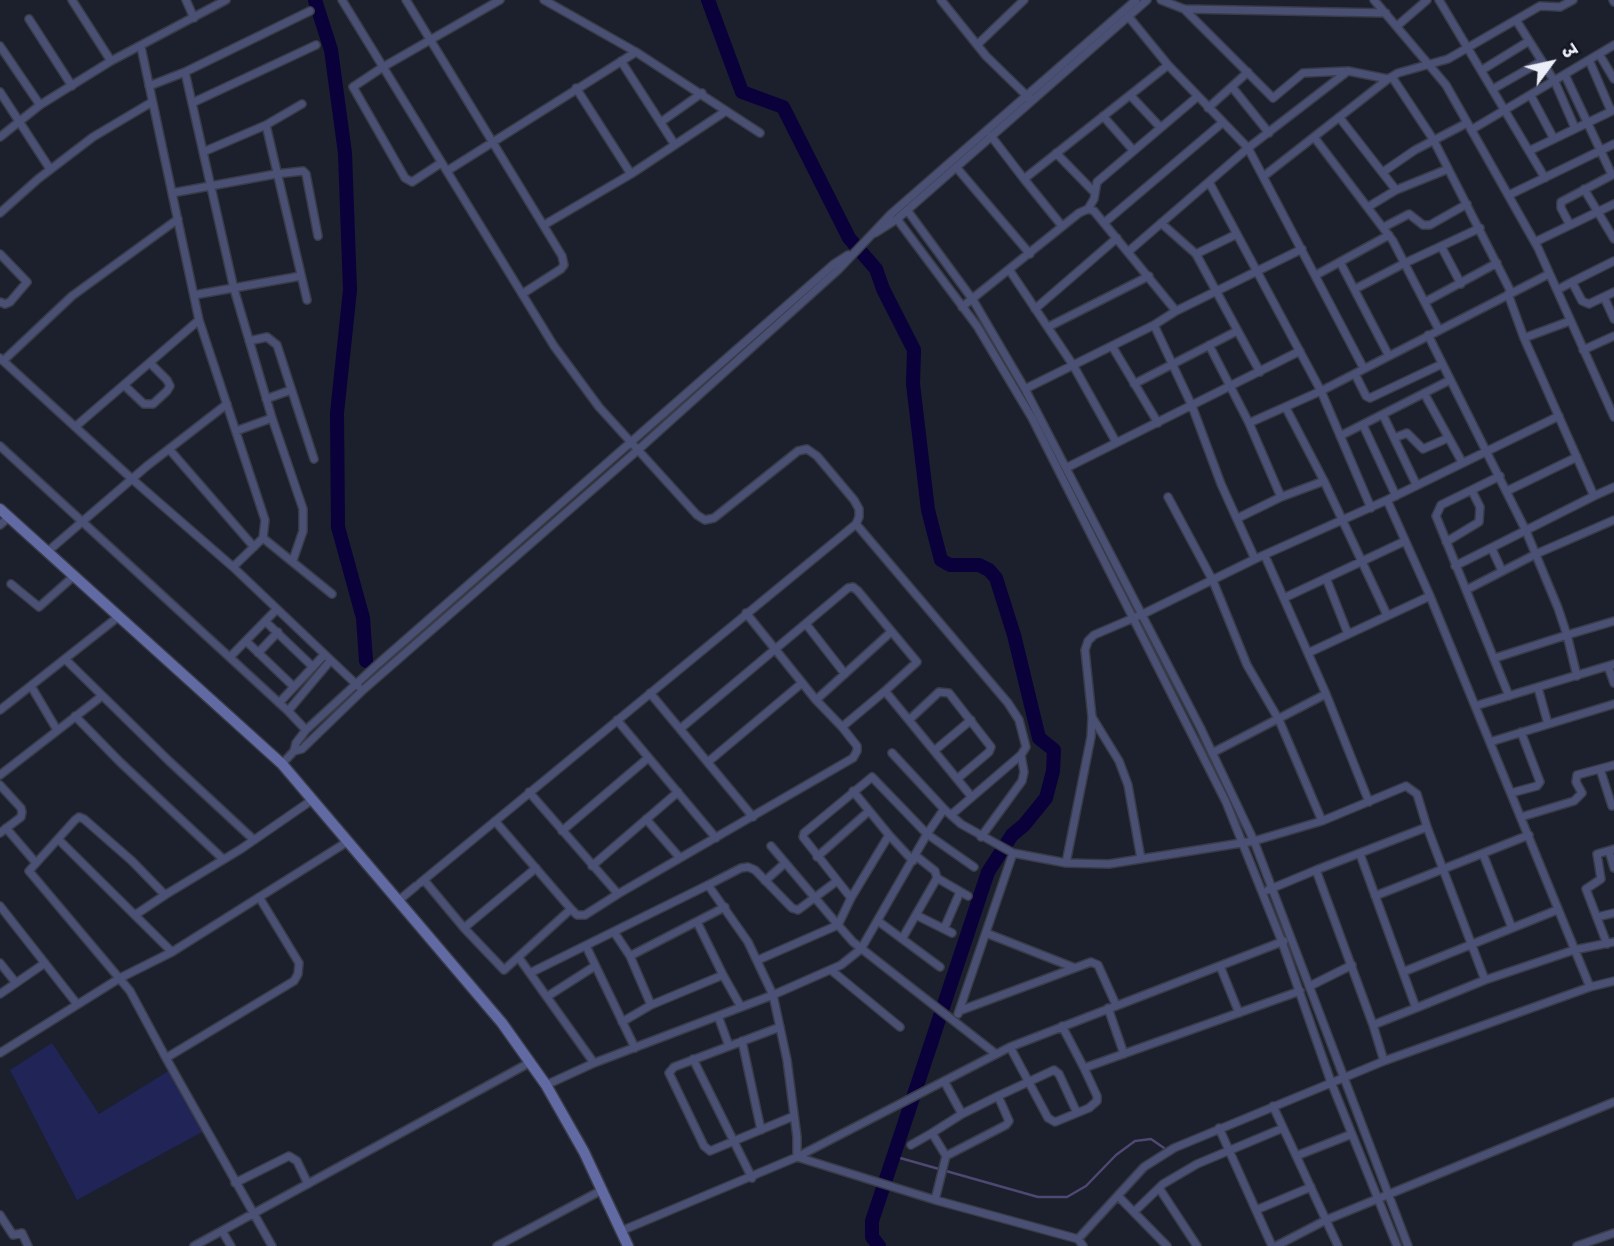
<!DOCTYPE html>
<meta charset="utf-8">
<style>
body{margin:0}
#map{position:relative;width:1614px;height:1246px;overflow:hidden;background:#1c1f2c;font-family:Poppins,"Noto Sans Devanagari",sans-serif}
canvas{display:block}
.north{position:absolute;left:1516px;top:28px;width:70px;height:70px;-webkit-text-stroke:5px #131522;paint-order:stroke;rotate:57deg;font-size:19px;font-weight:700;line-height:28px;text-align:center;color:#ebedf7}
.north::after{content:'';display:block;margin:auto;width:24px;height:32px;background:#ebedf7;clip-path:polygon(50% 0,100% 100%,50% 72%,0 100%)}
</style>
<div id="map">
<canvas width="1614" height="1246"></canvas>
<div class="north">उ</div>
</div>
<script>
const g = document.querySelector('canvas').getContext('2d');
g.lineJoin = 'round';
function fill(path, color) {
  g.fillStyle = color;
  g.fill(path, 'evenodd');
}
function poly(rows) {
  const path = new Path2D();
  for (const r of rows) {
    path.moveTo(r[0], r[1]);
    for (let i = 2; i < r.length; i += 2) path.lineTo(r[i], r[i + 1]);
  }
  return path;
}
function stroke(path, color, width, dash) {
  g.strokeStyle = color;
  g.lineWidth = width;
  g.lineCap = dash ? 'butt' : 'round';
  g.setLineDash(dash || []);
  g.stroke(path);
}
fill(poly([
 [52,1043,99,1114,170,1070,204,1131,77,1200,10,1070]
]), '#202457');
stroke(poly([
 [893,1156,1038,1197,1067,1197,1086,1186,1116,1155,1135,1141,1151,1139,1164,1148]
]), '#4e4873', 2.5);
stroke(poly([
 [315,0,331,50,345,153,350,290,337,413,338,527,363,618,366,661],
 [708,0,742,92,783,107,849,238,876,269,883,289,914,350,913,384,928,510,941,560,950,565,979,565,989,570,996,578,1014,635,1039,738,1054,750,1053,771,1046,798,1024,825,1012,835,988,872,872,1221,872,1237,879,1246]
]), '#0a013b', 14);
const street = poly([
 [72,0,111,61],
 [186,0,194,18],
 [342,0,554,346,599,407,697,515,705,520,714,518,798,451,807,449,817,456,854,500,859,509,859,517,856,524],
 [406,0,562,256,564,265,561,269,522,294],
 [544,0,636,52,760,133],
 [941,0,986,56,1029,98],
 [1161,0,1184,9,1386,13],
 [1374,0,1446,85,1538,248,1614,417],
 [1439,0,1545,178],
 [1613,0,1614,2],
 [1184,9,1273,98,1303,73,1348,71,1388,79],
 [1128,16,1168,65,1248,148,1364,369],
 [29,19,72,86],
 [1516,20,1555,82,1575,128],
 [1397,26,1427,0],
 [977,45,1024,0],
 [0,46,40,105],
 [141,47,199,320,265,520,263,538,233,567],
 [1599,54,1614,79],
 [1589,60,1611,111],
 [621,61,675,145],
 [1482,70,1529,41],
 [185,72,234,289,272,418,303,509,303,531,293,560],
 [1565,75,1612,175],
 [1392,77,1433,139,1511,292],
 [149,86,185,72,310,11],
 [1232,87,1269,133],
 [576,88,631,174],
 [1493,89,1542,61],
 [0,92,50,169],
 [1130,95,1160,127],
 [1531,96,1554,139],
 [192,103,316,45],
 [1208,108,1248,72],
 [1103,116,1133,150],
 [1339,117,1396,190],
 [661,122,702,93],
 [266,125,307,300],
 [1471,130,1614,45],
 [991,136,1024,179],
 [0,137,40,105,111,61,226,0],
 [1314,137,1393,241,1439,330],
 [1529,151,1614,110],
 [203,152,266,125,302,104],
 [1056,153,1094,192],
 [441,163,412,182,405,178,353,87,383,67,500,0],
 [956,167,1030,254],
 [447,171,636,52],
 [1383,172,1415,150,1467,123],
 [1264,176,1388,79,1398,73,1448,59,1540,6,1560,7,1573,0],
 [1209,182,1321,391,1371,508],
 [1584,189,1614,239],
 [172,193,276,174,303,171,306,174,318,236],
 [1509,195,1614,144],
 [1368,207,1396,190,1448,169],
 [1088,209,1094,199,1097,182,1197,97],
 [907,210,973,300,1025,389,1200,727,1254,841,1408,1246],
 [0,213,38,179,93,137,152,102],
 [897,219,977,326,1032,418,1226,802,1282,942,1331,1082,1397,1246],
 [1104,223,1222,123],
 [1161,223,1196,254,1260,372],
 [544,225,631,174,726,111],
 [1570,225,1561,208,1561,202,1614,174],
 [1062,226,1024,179,1168,65],
 [1384,227,1409,214,1423,225,1430,225,1467,204],
 [875,233,897,219,1147,0],
 [1535,242,1614,204],
 [1441,246,1461,284],
 [1129,251,1248,148,1348,71],
 [0,254,27,282,10,302,5,304,0,302],
 [1196,254,1237,234],
 [1340,262,1389,356],
 [1010,271,1073,365,1116,442],
 [1316,275,1389,235],
 [1572,282,1614,261],
 [1355,289,1405,263,1480,228],
 [1557,290,1572,282,1582,301,1589,304,1614,292],
 [1508,294,1524,338,1594,496,1614,487],
 [194,295,301,276],
 [1604,297,1614,319],
 [1425,302,1497,263],
 [962,307,1079,213,1088,209,1094,211,1176,311,1154,325,1192,406,1221,484,1255,559],
 [1035,309,1117,238],
 [1176,311,1302,249],
 [1048,327,1149,276],
 [1428,335,1526,531,1558,608,1567,635,1614,621],
 [1524,338,1570,321],
 [249,341,267,337,277,345,314,459],
 [1209,345,1249,423,1281,497],
 [1112,346,1158,423],
 [1583,350,1614,336],
 [0,358,132,479,233,567,358,686],
 [3,361,72,296,178,219],
 [1355,374,1366,396,1370,398,1442,364],
 [1134,384,1237,331],
 [124,385,144,404,153,404,167,391,170,386,167,380,150,363],
 [1025,389,1154,325],
 [1424,393,1462,462],
 [266,399,291,390],
 [1286,408,1324,481,1387,615],
 [1383,415,1416,484],
 [1249,423,1321,391,1549,274],
 [1363,425,1396,496],
 [75,427,199,320],
 [236,431,272,418],
 [1340,436,1450,380],
 [1394,438,1407,433,1423,449,1448,438],
 [0,446,288,711,306,730],
 [169,449,254,547],
 [1066,468,1300,351],
 [1500,476,1441,505,1436,516,1509,696],
 [1507,491,1577,457],
 [1168,497,1213,581,1247,665,1279,720,1322,821],
 [1387,500,1430,596,1590,987],
 [1238,518,1281,497,1324,481],
 [0,525,9,517],
 [263,538,332,594],
 [1446,542,1479,522,1480,507,1472,491],
 [1492,549,1502,571],
 [47,552,147,466,227,404],
 [1265,556,1326,694,1369,802],
 [1455,566,1594,496],
 [1326,578,1348,634],
 [11,584,39,607,74,576],
 [1466,590,1536,554,1614,520],
 [1284,598,1405,541],
 [746,613,816,700,842,727],
 [265,621,313,667],
 [806,624,845,674],
 [246,641,294,687],
 [258,653,278,632],
 [1308,653,1430,596],
 [230,657,276,610],
 [1495,658,1567,635,1577,676],
 [65,659,169,761,254,840],
 [1608,666,1614,683],
 [31,686,57,730],
 [1538,688,1548,724],
 [650,693,753,817],
 [816,700,891,632],
 [279,703,324,655],
 [1475,706,1614,664],
 [0,710,118,617],
 [288,711,330,661],
 [75,716,120,762,223,859],
 [1092,717,1119,761,1128,785,1141,859],
 [617,720,716,838],
 [909,720,939,692,949,693,991,747,989,752,957,779],
 [680,729,848,588,853,587,858,591,917,662,885,691],
 [1490,742,1614,704],
 [294,751,296,743,306,730,379,663,834,264,848,255],
 [934,751,971,720],
 [892,753,944,809,961,824,1013,853,1066,863,1109,864,1254,841,1322,821,1406,786,1417,794,1427,827,1485,980,1574,950,1614,942],
 [1212,753,1326,694],
 [708,762,802,683],
 [282,764,294,751,302,749,363,690,639,449,838,270,891,214,1136,0],
 [1600,769,1612,806],
 [0,775,102,696],
 [0,785,21,808,22,812,21,817,0,833],
 [853,791,889,835],
 [529,792,618,894],
 [1511,793,1537,786,1540,782,1521,732],
 [1521,817,1574,801,1582,793,1576,782,1577,775,1614,765],
 [646,819,680,858],
 [495,821,571,909,577,915,585,915,618,894,853,758,857,751,857,746,842,727,885,691,971,796],
 [6,828,36,863],
 [562,831,648,758],
 [981,837,1022,781,1024,772,1021,755],
 [58,839,172,952],
 [1609,851,1614,868],
 [1360,854,1416,1008,1373,1025,1384,1061],
 [1483,854,1512,928],
 [817,857,869,811],
 [1066,863,1091,737,1092,717,1085,650,1088,641,1094,635,1143,614,1255,559,1387,500,1559,416],
 [592,866,678,792],
 [974,867,927,834,872,777,804,833,803,837,851,898,838,925,853,942,996,1054],
 [536,868,464,928,504,970,571,909],
 [937,878,968,896],
 [424,880,464,928],
 [765,881,785,863],
 [837,881,798,910,792,908,755,870,748,867,741,868,708,885,748,942,773,995,787,1060,797,1137,797,1157,935,1200,1078,1239,1083,1246],
 [420,883,856,524,1008,703,1019,720,1026,747,1021,755,951,815],
 [1268,890,1316,870],
 [1375,896,1529,835],
 [851,898,889,835,913,861],
 [398,901,416,886],
 [0,906,77,1004],
 [135,915,165,895],
 [916,915,952,933],
 [1597,917,1614,913],
 [878,921,940,967],
 [944,929,960,892],
 [614,932,630,956,651,1005],
 [986,933,1075,968],
 [902,939,937,878,935,871,916,856],
 [1607,944,1586,889,1601,879,1597,854,1614,849],
 [586,946,635,1048],
 [630,956,725,907],
 [519,958,594,1063],
 [758,960,838,925,771,846],
 [0,963,16,983],
 [1220,966,1239,1013],
 [831,970,900,1027],
 [1403,972,1557,910],
 [530,973,708,885],
 [723,975,741,1007],
 [1310,986,1352,965],
 [0,994,45,963],
 [548,996,595,966],
 [1108,1008,1124,1054],
 [1416,1008,1485,980],
 [959,1011,1091,962,1098,965,1116,1005],
 [958,1014,1013,853],
 [718,1016,729,1046],
 [622,1022,651,1005,723,975,697,922],
 [1373,1025,1316,870,1427,827],
 [1062,1026,1084,1068,1300,991],
 [780,1027,674,1067,669,1073,704,1146,710,1151,794,1116],
 [742,1041,761,1130],
 [1010,1047,1048,1118,1055,1122,1089,1108,1097,1101,1097,1096,1084,1068],
 [0,1053,120,978,172,952,347,842],
 [166,1058,294,981,298,974,299,963,259,897],
 [693,1059,752,1178],
 [944,1081,962,1114,998,1096,1009,1121,1006,1125,946,1156,932,1133,962,1114],
 [546,1085,594,1063,773,995,841,965,861,949,927,834,944,809],
 [998,1096,1054,1070,1059,1074,1077,1113],
 [1273,1106,1338,1246],
 [1219,1128,1272,1246],
 [911,1145,932,1133],
 [1296,1156,1352,1134],
 [235,1183,289,1156,297,1161,308,1184],
 [1159,1188,1197,1246],
 [1118,1196,1167,1246],
 [935,1200,946,1156],
 [1256,1210,1311,1187],
 [1134,1212,1163,1184,1197,1164,1283,1128],
 [0,1215,13,1235,22,1233,28,1246],
 [222,1231,231,1246],
 [621,1231,797,1157,1010,1047,1284,941],
 [1078,1239,1144,1167,1174,1148,1384,1061,1590,987,1614,981],
 [194,1246,529,1063],
 [272,1246,166,1058,130,991,29,871,75,820,79,817,84,819,132,861,165,895,241,849,312,800],
 [497,1246,602,1190],
 [1276,1246,1326,1220,1614,1102],
 [1577,1246,1614,1233]
]);
const secondary = poly([
 [0,509,282,764,502,1023,546,1085,584,1152,628,1246]
]);
stroke(street, '#393c48', 10);
stroke(secondary, '#393c48', 13);
stroke(street, '#4a5073', 7);
stroke(secondary, '#616aa2', 10);
</script>
